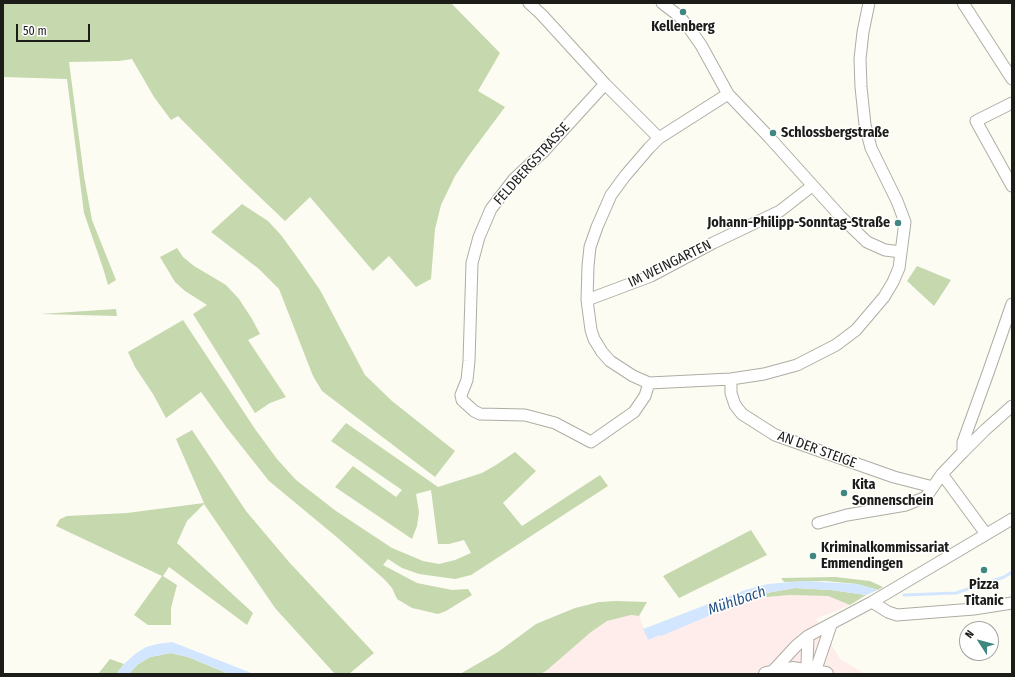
<!DOCTYPE html>
<meta charset="utf-8">
<style>
body{margin:0}
#map{position:relative;width:1015px;height:677px;overflow:hidden;background:#fdfcf2;font-family:"Fira Sans Condensed",sans-serif}
canvas{display:block}
.frame{position:absolute;inset:0;border:4px solid #1c1c19;pointer-events:none}
.north{position:absolute;left:959px;top:621px;width:40px;height:40px;box-sizing:border-box;background:#fff;border:1px solid #a4a4a3;border-radius:50%;rotate:306deg;font-size:11px;font-weight:700;line-height:16px;text-align:center;color:#1c1c19}
.north::after{content:'';display:block;margin:auto;width:14px;height:18px;background:#408780;clip-path:polygon(50% 0,100% 100%,50% 72%,0 100%)}
.scale{position:absolute;left:16px;top:24px;width:74px;height:18px;box-sizing:border-box;border:2px solid #1c1c19;border-top:0;padding-left:5px;font-size:12px;line-height:14px;white-space:nowrap;color:#1c1c19;-webkit-text-stroke:3px #fff;paint-order:stroke}
</style>
<div id="map">
<canvas width="1015" height="677"></canvas>
<div class="frame"></div>
<div class="north">N</div>
<div class="scale">50 m</div>
</div>
<script>
const g = document.querySelector('canvas').getContext('2d');
g.lineJoin = 'round';
function fill(path, color) {
  g.fillStyle = color;
  g.fill(path, 'evenodd');
}
function poly(rows) {
  const path = new Path2D();
  for (const r of rows) {
    path.moveTo(r[0], r[1]);
    for (let i = 2; i < r.length; i += 2) path.lineTo(r[i], r[i + 1]);
  }
  return path;
}
function stroke(path, color, width, dash) {
  g.strokeStyle = color;
  g.lineWidth = width;
  g.lineCap = dash ? 'butt' : 'round';
  g.setLineDash(dash || []);
  g.stroke(path);
}
function drawText(font, color, halo, rows, align = 'center') {
  g.font = font + ' "Fira Sans Condensed",sans-serif';
  g.lineWidth = 3;
  g.setLineDash([]);
  g.textBaseline = 'middle';
  g.strokeStyle = halo;
  g.fillStyle = color;
  for (const [text, x, y, turn = 0] of rows) {
    g.save();
    g.translate(x, y);
    g.rotate((+turn || 0) * Math.PI / 180);
    g.textAlign = isNaN(turn) ? turn : align;
    if (halo) g.strokeText(text, 0, 0);
    g.fillText(text, 0, 0);
    g.restore();
  }
}
fill(poly([
 [790,595,828,596,850,605,816,619,840,659,865,674,540,674,546,671,591,632,607,621,631,615,639,616,648,640,755,598]
]), '#feedeb');
fill(poly([
 [3,3,451,3,500,53,478,91,505,107,470,154,455,176,441,205,435,229,431,279,416,287,389,256,373,271,310,197,285,221,244,182,178,116,171,120,154,97,132,59,119,61,69,62,84,176,92,220,116,280,108,285,103,268,84,213,67,79,3,77],
 [242,204,268,221,281,235,302,264,320,290,365,375,392,401,455,451,435,477,322,391,313,376,279,289,259,269,211,232],
 [177,248,183,257,194,266,226,285,239,299,252,319,260,334,248,340,286,397,270,403,255,413,193,314,207,305,185,291,175,282,160,257],
 [917,266,951,280,934,306,907,281],
 [116,309,117,316,40,314],
 [183,320,255,429,277,459,296,480,336,511,392,548,423,561,439,564,455,560,471,553,464,540,449,544,438,544,431,490,416,494,419,512,417,526,412,539,335,487,353,466,396,497,402,490,331,441,346,423,438,487,482,473,496,465,515,452,536,471,503,503,522,526,600,475,608,486,471,575,455,579,419,574,402,568,388,559,383,565,417,583,452,590,468,589,472,595,446,611,438,614,412,608,397,599,392,588,385,580,339,539,269,481,227,428,201,392,166,418,153,394,135,367,128,352],
 [192,430,246,511,289,562,374,653,349,674,335,674,275,608,204,504,187,521,177,543,253,613,247,625,169,567,163,576,177,585,171,608,171,625,148,625,134,615,162,576,56,526,60,519,67,516,127,513,204,503,176,439],
 [751,530,767,555,679,598,663,576],
 [835,577,870,581,883,587,878,590,857,584,826,581,784,582,781,578],
 [795,588,831,590,866,595,850,605,828,596,790,595,755,598,761,594],
 [616,601,647,602,639,616,631,615,607,621,591,632,546,671,540,674,460,674,498,652,536,624,575,608,599,602],
 [171,653,188,657,229,674,129,674,137,665,150,657],
 [110,659,124,664,116,674,98,674]
]), '#c5d8ae');
fill(poly([
 [804,581,857,584,878,590,866,595,831,590,795,588,761,594,661,636,660,635,648,640,643,629,745,590,768,584],
 [172,642,249,672,252,674,229,674,188,657,171,653,150,657,137,665,129,674,116,674,124,664,135,654,146,647,157,644]
]), '#d2e6ff');
stroke(poly([
 [904,595,956,593,1004,577,1012,572]
]), '#d2e6ff', 3);
const minor = poly([
 [529,3,542,15,605,84,659,138],
 [662,3,679,16,689,28,701,45,728,94,769,137,841,217,867,242,885,250,901,252],
 [963,3,1012,79],
 [605,84,543,152,514,179,491,209,479,237,472,263,469,361,467,380,461,395,462,400,474,411,480,414,525,415,555,423,591,442,634,412,645,396,649,383],
 [728,94,659,138,649,148,625,176,611,195,597,227,590,247,588,266,587,300,591,330,594,339,602,352,610,361,633,376,649,383,731,379,764,374,797,365,836,345,856,330,884,297,893,282,899,268,905,222,897,201,871,148,865,125,861,87,860,59,863,32,869,3],
 [1012,103,976,121,1012,186],
 [587,300,651,276,713,243,780,211,812,186],
 [731,379,731,393,735,405,742,414,775,435,894,477,933,487],
 [963,452,963,442,988,373,1012,304],
 [942,474,986,534],
 [818,523,847,515,906,505,926,497,942,474,963,452,985,430,1012,406],
 [872,602,888,612,897,615,974,609,1012,603],
 [808,636,807,663,815,672],
 [815,672,831,625],
 [771,673,796,646,808,636,872,602,1012,519]
]);
const major = poly([
 [766,674,792,669,826,674]
]);
stroke(minor, '#aeada4', 13);
stroke(major, '#aeada4', 16);
stroke(minor, '#fff', 11);
stroke(major, '#fff', 14);
for (const [x, y, r, color] of [
 [683,12,4,"#408780"],
 [773,133,4,"#408780"],
 [898,223,4,"#408780"],
 [844,493,4,"#408780"],
 [813,556,4,"#408780"],
 [984,570,4,"#408780"]
]) {
  const dot = new Path2D();
  dot.arc(x, y, r, 0, 2 * Math.PI);
  g.fillStyle = color;
  g.fill(dot);
  stroke(dot, '#fff', 1.5);
}
drawText('bold 14px', '#1c1c19', '#fff', [
 ["Kellenberg",683,27,"center"],
 ["Schlossbergstraße",781,133],
 ["Johann-Philipp-Sonntag-Straße",890,223,"right"],
 ["Kita",852,485],
 ["Sonnenschein",852,501],
 ["Kriminalkommissariat",821,548],
 ["Emmendingen",821,564],
 ["Pizza",984,585,"center"],
 ["Titanic",984,601,"center"]
], 'left');
drawText('14px', '#1c1c19', '#fff', [
 ["FELDBERGSTRASSE",532,164,-48],
 ["IM WEINGARTEN",670,264,-26],
 ["AN DER STEIGE",817,450,20]
]);
drawText('italic 15px', '#275285', '#fff', [
 ["Mühlbach",737,601,-19]
]);
</script>
